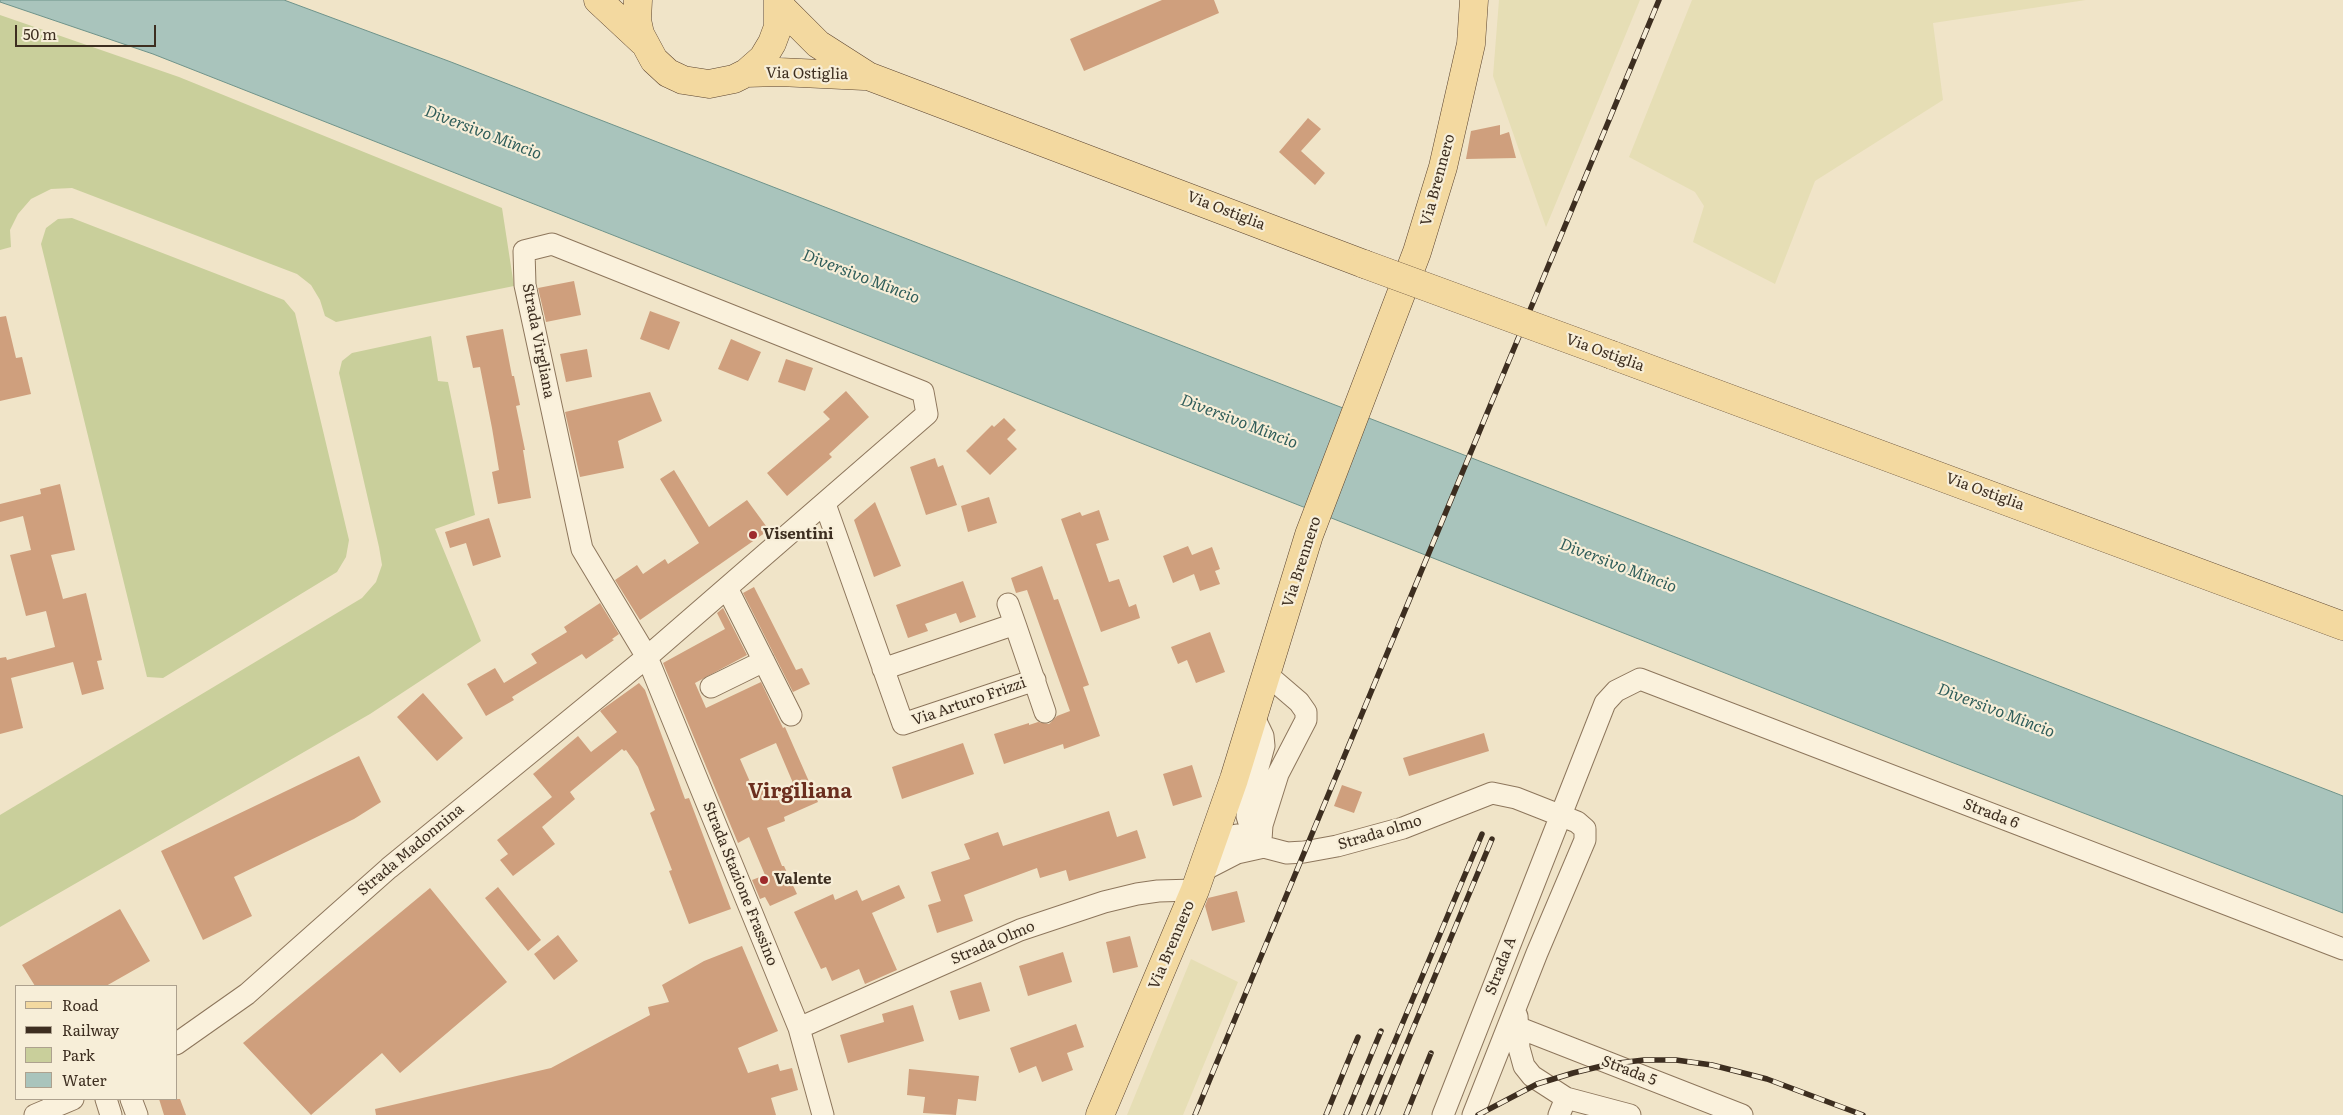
<!DOCTYPE html>
<style>
body{margin:0}
#map{position:relative;width:2343px;height:1115px;overflow:hidden;background:#f0e4c8;font-family:Literata,serif}
canvas{display:block}
.legend{position:absolute;left:15px;top:985px;width:162px;height:115px;box-sizing:border-box;background:#f7eed8;border:1px solid #ada18e;margin:0;padding:6px 9px;list-style:none;font-size:15px;color:#3d2e20}
.legend li{display:flex;align-items:center;gap:10px;height:25px}
.legend b{width:25px;border:1px solid #ada18e}
.scale{position:absolute;left:15px;top:25px;width:141px;height:22px;box-sizing:border-box;border:2px solid #3d2e20;border-top:0;padding-left:6px;font-size:15px;line-height:18px;white-space:nowrap;color:#3d2e20;-webkit-text-stroke:4px #f7eed8;paint-order:stroke}
</style>
<div id="map">
<canvas width="2343" height="1115"></canvas>
<ul class="legend">
<li><b style="height:6px;background:#f3d9a0"></b>Road</li>
<li><b style="height:6px;background:#3d2e20"></b>Railway</li>
<li><b style="height:14px;background:#c9cf9b"></b>Park</li>
<li><b style="height:14px;background:#a9c4bc"></b>Water</li>
</ul>
<div class="scale">50 m</div>
</div>
<script>
const g = document.querySelector('canvas').getContext('2d');
g.lineJoin = 'round';
function fill(path, color) {
  g.fillStyle = color;
  g.fill(path, 'evenodd');
}
function poly(rows) {
  const path = new Path2D();
  for (const r of rows) {
    path.moveTo(r[0], r[1]);
    for (let i = 2; i < r.length; i += 2) path.lineTo(r[i], r[i + 1]);
  }
  return path;
}
function stroke(path, color, width, dash) {
  g.strokeStyle = color;
  g.lineWidth = width;
  g.lineCap = dash ? 'butt' : 'round';
  g.setLineDash(dash || []);
  g.stroke(path);
}
function drawText(font, color, halo, rows, align = 'center') {
  g.font = font + ' Literata,serif';
  g.lineWidth = 4.5;
  g.setLineDash([]);
  g.textBaseline = 'middle';
  g.strokeStyle = halo;
  g.fillStyle = color;
  for (const [text, x, y, turn = 0] of rows) {
    g.save();
    g.translate(x, y);
    g.rotate((+turn || 0) * Math.PI / 180);
    g.textAlign = isNaN(turn) ? turn : align;
    if (halo) g.strokeText(text, 0, 0);
    g.fillText(text, 0, 0);
    g.restore();
  }
}
fill(poly([
 [1499,0,1640,0,1546,227,1493,76],
 [1692,0,2086,0,1933,23,1943,100,1815,181,1775,284,1693,242,1704,206,1695,192,1629,157],
 [1191,959,1238,982,1183,1115,1127,1115]
]), '#e6deb5');
fill(poly([
 [0,15,179,77,502,208,514,286,336,322,325,316,320,300,311,285,297,274,72,188,51,189,31,199,18,214,10,230,11,247,0,250],
 [72,218,284,300,295,313,349,540,346,557,337,572,163,678,147,677,41,244,46,228,58,219],
 [431,336,438,381,448,382,475,515,435,529,481,641,370,714,0,927,0,815,362,598,376,582,382,565,379,547,339,373,342,361,352,353]
]), '#c9cf9b');
const water = poly([
 [0,0,284,0,451,62,2343,796,2343,913,1951,762,153,54,0,2,0,0]
]);
fill(water, '#a9c4bc');
stroke(water, '#6f938a', 1);
fill(poly([
 [1162,0,1214,0,1219,13,1084,71,1070,39],
 [1308,118,1321,129,1301,151,1325,173,1315,185,1279,152],
 [1500,125,1500,135,1509,132,1516,158,1466,159,1471,131],
 [574,281,581,315,546,322,538,288],
 [650,311,680,322,669,350,640,339],
 [6,316,16,358,22,357,31,394,0,401,0,317],
 [503,329,512,376,514,376,520,405,516,406,525,450,523,450,531,498,498,504,492,472,499,470,492,428,480,367,473,368,466,336],
 [731,339,761,352,748,381,718,369],
 [587,349,592,377,566,382,560,354],
 [786,359,813,368,805,391,778,382],
 [846,391,869,417,829,454,832,457,787,496,767,473,830,419,823,412],
 [650,392,662,421,618,441,624,468,580,477,565,412],
 [1004,418,1016,430,1007,439,1017,449,990,475,966,451,992,425,994,427],
 [935,458,938,467,943,465,957,505,926,515,910,467],
 [674,470,709,527,747,500,769,530,640,620,615,580,637,565,643,574,665,559,668,564,699,543,660,479],
 [60,484,75,550,51,555,63,599,86,593,102,660,97,661,104,689,82,695,73,662,11,678,23,728,0,734,0,658,6,657,7,660,55,647,46,611,26,616,10,555,31,550,23,516,0,522,0,504,41,494,40,489],
 [989,497,997,523,968,532,961,506],
 [875,502,901,566,874,577,854,520],
 [1099,510,1109,540,1096,544,1109,582,1119,579,1129,607,1136,604,1140,618,1101,632,1061,519,1080,512,1082,516],
 [489,518,501,557,473,566,466,543,450,548,445,532],
 [1188,546,1192,555,1212,547,1220,569,1215,571,1220,584,1200,591,1194,574,1173,583,1163,556],
 [1042,566,1054,600,1058,599,1089,685,1083,687,1100,736,1064,749,1063,744,1004,764,994,734,1029,723,1029,725,1038,722,1049,724,1057,716,1070,711,1027,590,1016,593,1011,578],
 [963,581,976,617,960,623,956,613,925,624,928,631,908,638,896,605],
 [754,587,796,670,802,668,810,684,793,692,743,593],
 [600,603,619,634,612,639,614,640,586,659,582,654,512,697,514,700,486,716,467,684,495,668,504,683,537,663,531,654,567,632,564,627],
 [723,608,747,655,695,683,706,708,761,682,783,728,785,727,818,802,784,817,785,821,767,828,782,866,784,866,797,894,770,906,765,897,760,899,752,880,765,875,749,837,738,843,663,663,725,629,717,613],
 [776,743,793,783,766,796,762,787,754,791,740,759],
 [1210,632,1225,672,1196,683,1187,660,1178,664,1171,647],
 [639,683,645,690,685,799,689,798,731,909,689,924,669,871,672,870,650,813,655,810,638,767,626,750,624,751,622,749,570,792,575,799,542,827,555,844,513,876,500,860,508,854,497,840,552,797,533,774,578,736,591,752,617,732,600,711],
 [423,693,463,738,437,761,397,717],
 [1484,733,1489,751,1409,776,1403,758],
 [963,743,974,774,902,799,892,767],
 [359,756,381,802,354,819,234,877,252,916,203,940,161,851],
 [1192,765,1202,797,1173,806,1163,774],
 [1342,785,1362,792,1354,813,1334,806],
 [1109,811,1117,837,1137,830,1146,858,1069,881,1066,870,1040,878,1037,868,964,895,973,921,937,933,928,905,941,901,931,872,970,859,964,844,998,832,1003,846],
 [899,885,905,898,872,913,897,970,865,984,859,969,832,981,826,967,821,969,794,912,833,894,835,900,857,890,862,901],
 [498,887,541,940,528,951,485,898],
 [430,888,507,982,400,1073,382,1053,311,1115,243,1043],
 [1237,891,1245,922,1212,931,1205,906,1208,898],
 [120,909,150,961,106,986,35,986,22,965],
 [558,935,578,961,554,980,534,954],
 [1130,936,1138,967,1113,973,1106,942],
 [742,946,778,1031,738,1048,748,1073,778,1064,780,1071,792,1068,798,1090,771,1098,776,1115,376,1115,375,1109,551,1068,650,1015,648,1007,669,1002,662,985,704,961],
 [1063,952,1072,982,1028,996,1019,966],
 [981,982,990,1011,959,1020,950,991],
 [913,1005,924,1041,848,1063,840,1035,884,1022,882,1014],
 [1076,1024,1084,1047,1067,1053,1073,1070,1042,1082,1036,1066,1019,1073,1010,1048],
 [909,1069,979,1076,976,1101,958,1099,956,1115,923,1113,925,1097,907,1095],
 [159,1099,180,1099,186,1115,164,1115]
]), '#cf9f7d');
const minor = poly([
 [825,504,903,724,1035,680],
 [727,588,791,715],
 [1008,604,1015,624],
 [883,669,1015,624,1045,712],
 [711,687,764,661],
 [1253,715,1263,736,1264,746,1248,804,1247,816,1251,829,1262,845],
 [1211,843,1221,838,1237,835,1264,847,1287,853,1304,852,1337,846,1403,828,1492,793,1516,798,1577,822,1585,829,1585,840,1537,953,1473,1115],
 [1264,847,1261,840,1262,825,1278,774,1306,720,1306,712,1299,702,1271,678,1268,668],
 [1202,871,1237,853,1264,847],
 [1517,1016,1519,1048,1524,1066,1532,1076,1566,1098,1559,1115],
 [1517,1027,1742,1115],
 [799,1028,1020,930,1104,902,1137,894,1158,891,1195,890],
 [176,1044,247,994,389,868,647,657,927,414,923,392,552,244,524,251,525,285,582,549,647,657,799,1028,823,1115],
 [1566,1098,1630,1115],
 [106,1099,111,1115],
 [131,1099,137,1115],
 [35,1115,73,1099],
 [1443,1115,1605,703,1616,691,1640,679,2343,949]
]);
const major = poly([
 [598,0,643,42],
 [638,0,637,20,640,34,654,60,668,73,683,80,709,84,734,79,746,73,763,58,772,43,778,27,778,0],
 [779,5,818,44,868,76,1364,264],
 [746,73,779,72,864,76],
 [1612,355,2343,626],
 [1100,1115,1195,890,1234,779,1309,535,1417,252,1443,167,1471,44,1474,0]
]);
stroke(minor, '#8d765c', 23);
stroke(major, '#5b4430', 29);
stroke(minor, '#faf1dc', 21);
stroke(major, '#f3d9a0', 28);
const rail = poly([
 [1195,1115,1659,0],
 [1326,1115,1358,1037],
 [1346,1115,1381,1031],
 [1364,1115,1482,834],
 [1377,1115,1492,839],
 [1406,1115,1431,1053],
 [1478,1115,1537,1084,1573,1073,1610,1064,1644,1060,1676,1060,1712,1065,1767,1079,1863,1115]
]);
stroke(rail, '#3d2e20', 5.5);
stroke(rail, '#f7eed8', 4, [11]);
const majorBridge = poly([
 [1364,264,1612,355]
]);
stroke(majorBridge, '#5b4430', 29, []);
stroke(majorBridge, '#f3d9a0', 28);
for (const [x, y, r, color] of [
 [753,535,5,"#9e2a2b"],
 [764,880,5,"#9e2a2b"]
]) {
  const dot = new Path2D();
  dot.arc(x, y, r, 0, 2 * Math.PI);
  g.fillStyle = color;
  g.fill(dot);
  stroke(dot, '#f7eed8', 2);
}
drawText('15px', '#3d2e20', '#f7eed8', [
 ["Via Ostiglia",807,74,1],
 ["Via Brennero",1438,180,-75],
 ["Via Ostiglia",1226,211,21],
 ["Strada Virgliana",538,341,79],
 ["Via Ostiglia",1605,353,20],
 ["Via Ostiglia",1985,492,20],
 ["Via Brennero",1302,562,-72],
 ["Via Arturo Frizzi",969,702,-19],
 ["Strada 6",1991,814,21],
 ["Strada olmo",1380,833,-17],
 ["Strada Madonnina",411,850,-40],
 ["Strada Stazione Frassino",740,884,68],
 ["Strada Olmo",993,943,-23],
 ["Via Brennero",1172,945,-67],
 ["Strada A",1501,966,-69],
 ["Strada 5",1629,1071,21]
]);
drawText('bold 15px', '#3d2e20', '#f7eed8', [
 ["Visentini",763,535],
 ["Valente",774,880]
], 'left');
drawText('italic 16px', '#2f5d5a', '#f7eed8', [
 ["Diversivo Mincio",483,133,21],
 ["Diversivo Mincio",861,277,21],
 ["Diversivo Mincio",1239,422,21],
 ["Diversivo Mincio",1618,566,21],
 ["Diversivo Mincio",1996,711,21]
]);
drawText('bold 20px', '#6b2e1e', '#f7eed8', [
 ["Virgiliana",800,792]
]);
</script>
